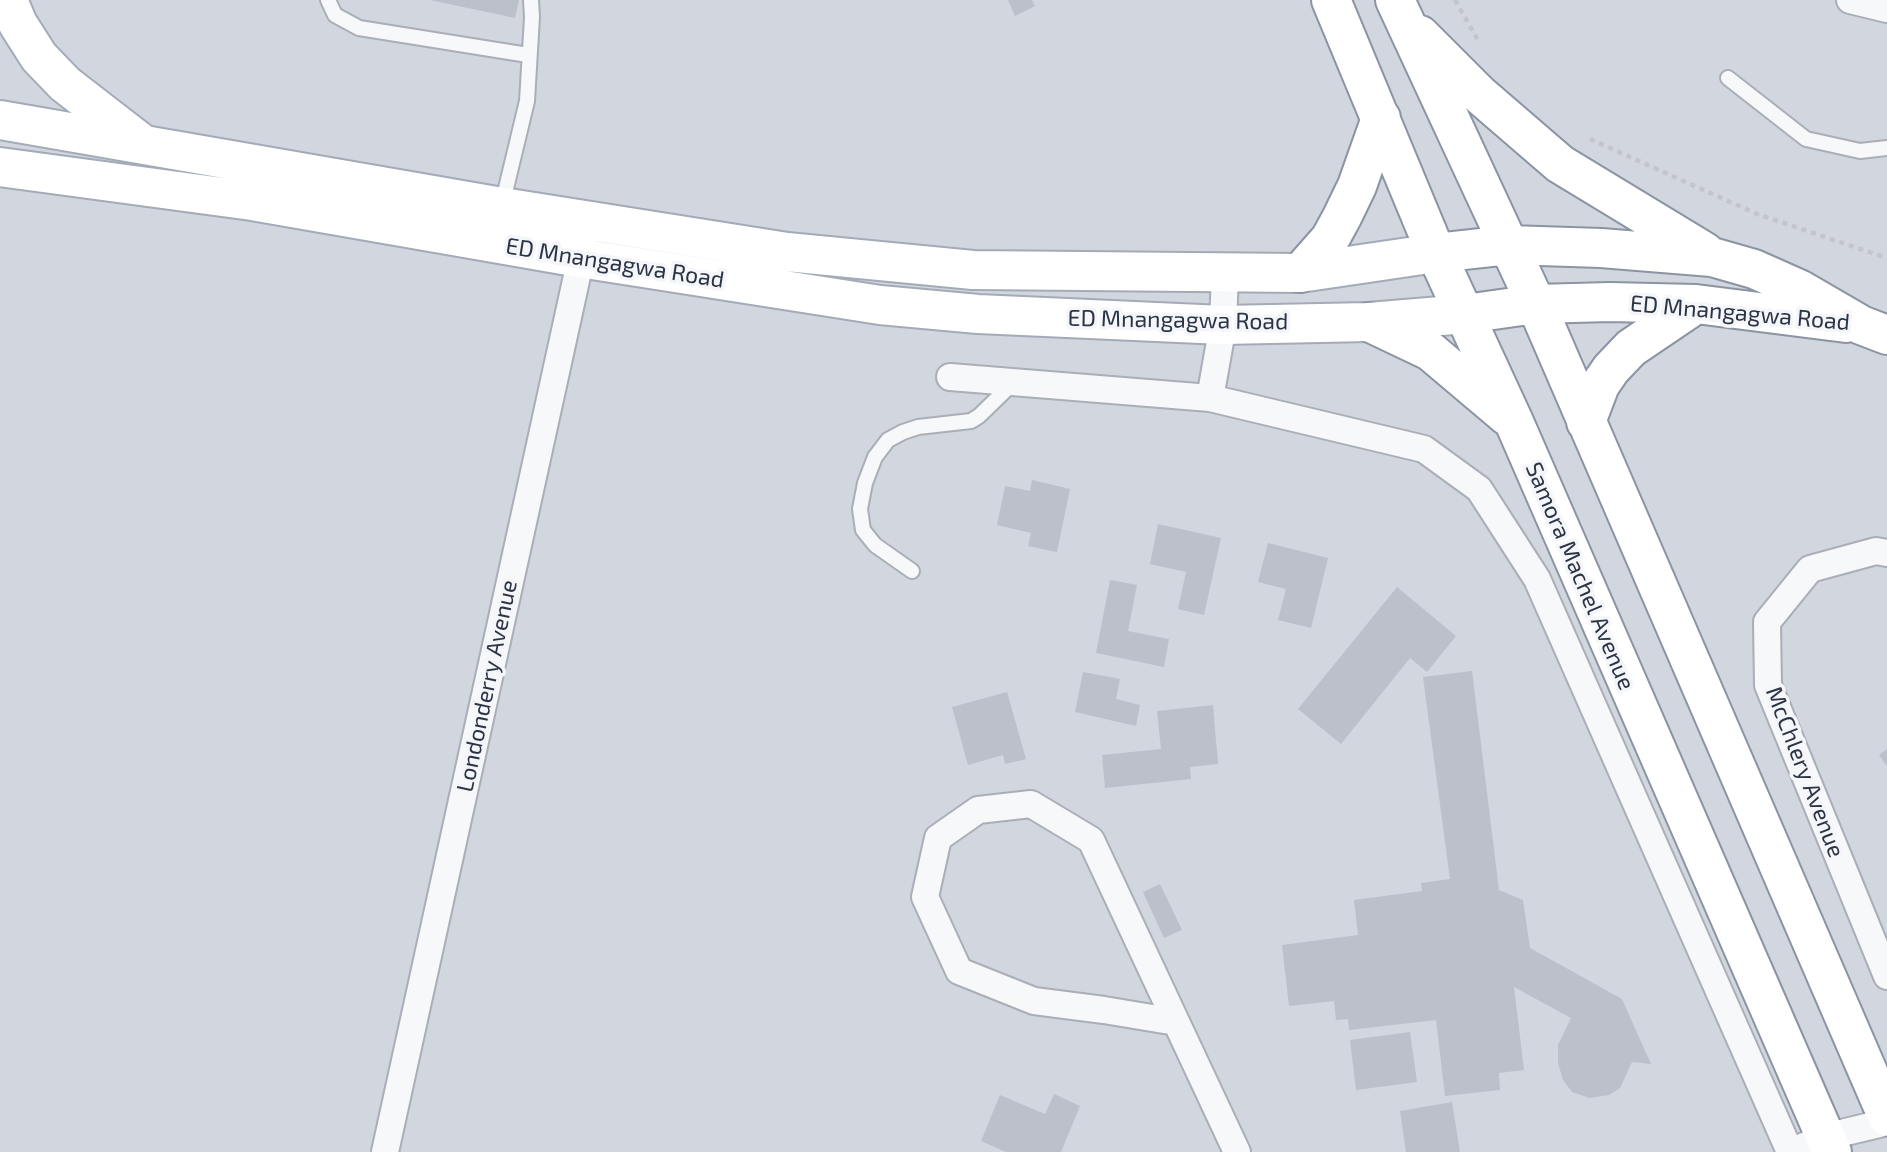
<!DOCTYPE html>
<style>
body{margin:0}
canvas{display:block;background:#e4e7ec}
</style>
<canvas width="1887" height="1152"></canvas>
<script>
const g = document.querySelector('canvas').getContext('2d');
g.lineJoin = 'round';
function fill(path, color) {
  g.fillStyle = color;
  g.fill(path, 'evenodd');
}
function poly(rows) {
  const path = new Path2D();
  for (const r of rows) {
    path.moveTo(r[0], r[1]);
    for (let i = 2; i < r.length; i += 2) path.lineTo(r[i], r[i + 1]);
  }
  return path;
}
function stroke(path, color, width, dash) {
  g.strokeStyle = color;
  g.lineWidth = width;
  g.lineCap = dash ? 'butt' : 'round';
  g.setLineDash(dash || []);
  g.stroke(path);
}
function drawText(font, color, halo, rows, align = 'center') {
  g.font = font + ' "Exo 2",sans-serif';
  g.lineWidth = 7;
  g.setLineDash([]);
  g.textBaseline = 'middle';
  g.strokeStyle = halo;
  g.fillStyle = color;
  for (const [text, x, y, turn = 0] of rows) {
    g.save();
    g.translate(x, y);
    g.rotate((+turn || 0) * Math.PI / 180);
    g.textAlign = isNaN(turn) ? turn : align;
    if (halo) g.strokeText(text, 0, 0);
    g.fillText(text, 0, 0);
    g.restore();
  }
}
fill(poly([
 [0,0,1887,0,1887,1152,0,1152]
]), '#d2d6de');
fill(poly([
 [430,0,519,0,515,18],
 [1008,0,1032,0,1035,6,1015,16],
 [1032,480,1070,489,1057,552,1028,546,1031,533,997,525,1005,486,1030,491],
 [1158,524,1221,538,1204,615,1178,609,1186,572,1150,564],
 [1268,543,1328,558,1311,628,1278,620,1286,589,1258,582],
 [1110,580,1137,585,1128,631,1169,639,1164,667,1096,653],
 [1397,587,1456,636,1427,672,1410,658,1341,744,1298,709],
 [1472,671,1499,890,1523,900,1530,948,1622,999,1651,1064,1632,1062,1620,1088,1609,1095,1590,1098,1572,1092,1563,1080,1558,1063,1558,1045,1571,1018,1514,987,1524,1070,1499,1073,1500,1090,1445,1096,1436,1020,1349,1030,1348,1019,1336,1020,1334,1001,1289,1006,1282,945,1358,935,1354,900,1422,891,1421,883,1450,879,1423,677],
 [1083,672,1120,679,1116,699,1140,705,1136,726,1075,712],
 [1007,692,1026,759,1005,764,1003,755,968,765,952,707],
 [1213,705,1218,764,1190,767,1191,779,1105,788,1102,755,1161,749,1157,711],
 [1887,749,1887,766,1879,755],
 [1160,884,1182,930,1164,938,1143,892],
 [1410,1032,1417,1082,1356,1090,1350,1040],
 [1054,1094,1080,1106,1061,1152,1006,1152,981,1141,1000,1095,1045,1114],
 [1452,1102,1460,1152,1406,1152,1400,1111]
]), '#bbc0ca');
const lane = poly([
 [328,0,335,15,359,28,528,55],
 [1728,78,1806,139,1860,151,1887,148],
 [502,205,527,101,532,17,531,0],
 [912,571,875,545,863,530,860,509,865,483,875,457,888,440,903,432,918,427,971,421,979,416,1013,383]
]);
const street = poly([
 [1850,0,1887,9],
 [950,377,1210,398,1424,449,1479,489,1537,579,1790,1152],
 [1210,398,1223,325,1225,273],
 [1887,553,1876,551,1810,569,1767,622,1768,685,1887,976],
 [1176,1022,1104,1010,1034,1001,959,971,925,897,938,838,978,810,1031,804,1091,840,1237,1152],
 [385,1152,584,244],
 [1791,1152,1825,1137,1887,1122]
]);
const primary = poly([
 [8,0,18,24,39,57,65,84,140,142],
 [0,120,502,207,787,252,973,270,1300,273,1436,253],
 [0,167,252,201,580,258,880,305,978,314,1223,325,1369,322,1465,314]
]);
const highway = poly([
 [1331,0,1436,253,1514,422,1832,1152],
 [1395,0,1536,304,1887,1116],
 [1420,35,1480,95,1560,164,1705,252],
 [1436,253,1509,245,1601,248,1712,257,1754,269,1799,289,1861,325,1887,335],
 [1300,273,1330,239,1342,217,1357,186,1381,118],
 [1465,314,1536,304,1610,302,1696,304,1846,323],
 [1369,322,1430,351,1507,416],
 [1586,422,1600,385,1611,369,1631,348,1696,304]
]);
stroke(lane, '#a9aeb7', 18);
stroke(street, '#a9aeb7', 30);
stroke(primary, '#a3abb8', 42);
stroke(highway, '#8b94a3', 42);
stroke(poly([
 [1455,0,1479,42],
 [1590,139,1757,214,1887,258]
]), '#c2c5cb', 4.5, [5, 5]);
stroke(lane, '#f7f8fa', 14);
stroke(street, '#f7f8fa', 26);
stroke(primary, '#fff', 38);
stroke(highway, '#fff', 38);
drawText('23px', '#2b3445', '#f4f6f9', [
 ["ED Mnangagwa Road",615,263,9],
 ["ED Mnangagwa Road",1740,313,5],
 ["ED Mnangagwa Road",1178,320,1],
 ["Samora Machel Avenue",1580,576,67],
 ["Londonderry Avenue",487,686,-78],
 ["McChlery Avenue",1805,772,69]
]);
</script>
